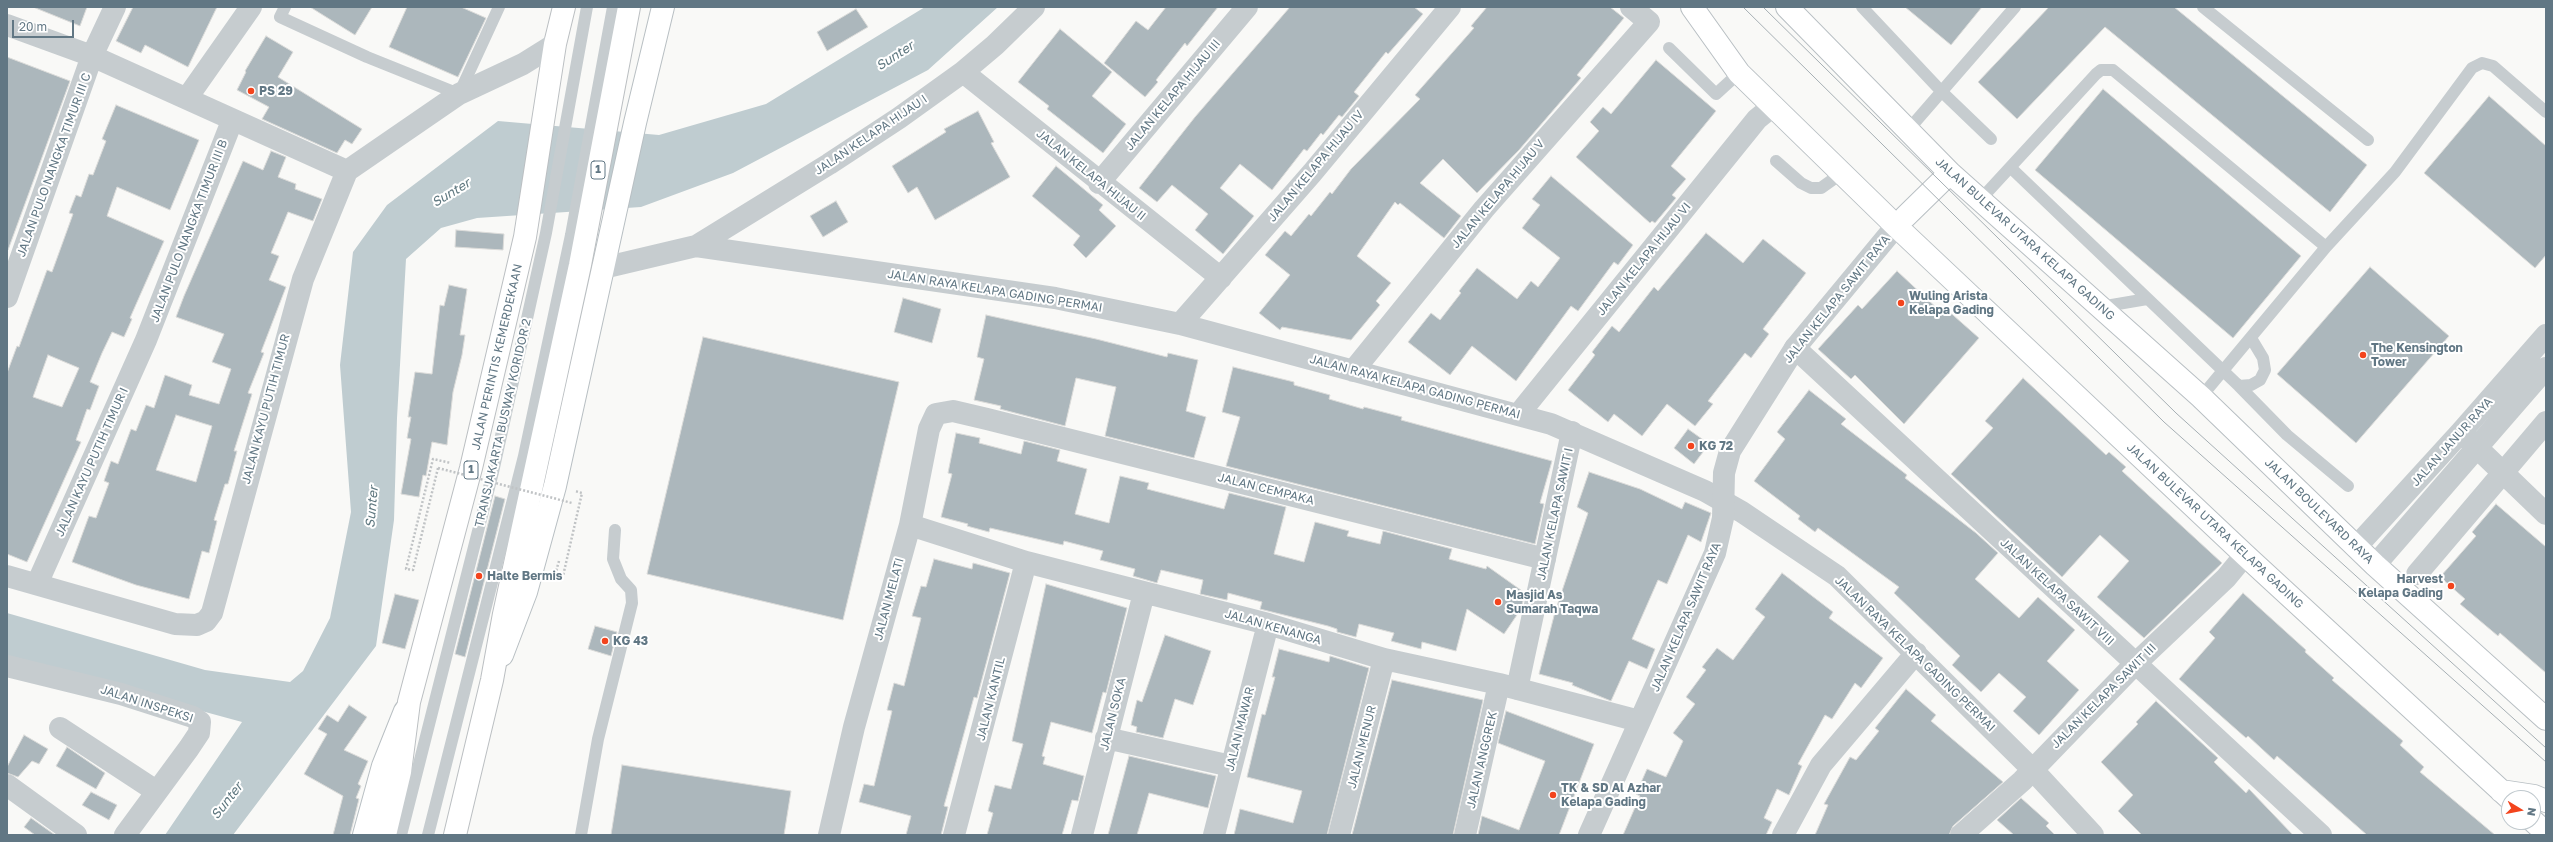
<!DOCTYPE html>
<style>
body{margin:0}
#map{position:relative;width:2553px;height:842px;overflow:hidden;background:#f9f9f7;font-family:"Golos Text",sans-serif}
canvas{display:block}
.frame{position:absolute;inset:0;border:8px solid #617784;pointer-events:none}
.north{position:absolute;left:2501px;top:790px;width:40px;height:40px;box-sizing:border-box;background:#fff;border:1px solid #c0c9ce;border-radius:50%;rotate:100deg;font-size:11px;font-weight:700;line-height:16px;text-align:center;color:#617784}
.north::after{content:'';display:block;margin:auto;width:14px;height:18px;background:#f3441d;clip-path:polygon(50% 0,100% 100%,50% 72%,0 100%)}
.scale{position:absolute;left:12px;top:20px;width:62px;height:18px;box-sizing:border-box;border:2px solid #617784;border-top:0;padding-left:5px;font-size:12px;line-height:14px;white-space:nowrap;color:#617784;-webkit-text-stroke:3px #fff;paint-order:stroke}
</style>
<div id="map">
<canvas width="2553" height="842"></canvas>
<div class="frame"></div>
<div class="north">N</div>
<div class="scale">20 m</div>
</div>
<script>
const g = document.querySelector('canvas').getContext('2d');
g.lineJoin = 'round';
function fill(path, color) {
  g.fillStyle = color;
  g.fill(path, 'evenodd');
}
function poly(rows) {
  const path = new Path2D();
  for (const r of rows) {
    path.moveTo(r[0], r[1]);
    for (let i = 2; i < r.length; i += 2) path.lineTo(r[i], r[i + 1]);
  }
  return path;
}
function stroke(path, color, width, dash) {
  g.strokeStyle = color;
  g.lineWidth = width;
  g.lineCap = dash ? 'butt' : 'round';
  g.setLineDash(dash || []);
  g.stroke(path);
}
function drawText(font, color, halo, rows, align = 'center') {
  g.font = font + ' "Golos Text",sans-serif';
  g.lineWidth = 4;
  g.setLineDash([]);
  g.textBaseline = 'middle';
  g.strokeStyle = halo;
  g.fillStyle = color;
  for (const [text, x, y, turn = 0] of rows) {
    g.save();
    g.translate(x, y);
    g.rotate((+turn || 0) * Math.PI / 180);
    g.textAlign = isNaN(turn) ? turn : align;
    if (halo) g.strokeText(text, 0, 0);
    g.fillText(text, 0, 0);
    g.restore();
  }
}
fill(poly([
 [925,7,998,7,928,70,733,173,641,207,477,218,441,228,406,259,397,418,394,520,376,646,233,835,165,835,242,722,7,658,7,613,205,670,290,682,303,671,330,618,351,512,340,365,353,252,387,205,498,121,659,135,766,104]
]), '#bfccd0');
const building = poly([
 [33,7,87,7,80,26,33,7],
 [133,7,217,7,188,67,145,45,141,53,116,41,133,7],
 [310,7,372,7,355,35,310,7],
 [407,7,461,7,486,18,458,77,389,47,407,7],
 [1166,7,1218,7,1187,46,1185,43,1156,80,1158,82,1145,97,1104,63,1136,21,1148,30,1166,7],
 [1290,7,1414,7,1423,14,1388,54,1386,52,1354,92,1359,96,1342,117,1339,115,1323,135,1321,133,1307,151,1304,149,1272,190,1240,164,1220,188,1254,216,1223,254,1195,230,1208,214,1172,185,1157,202,1139,188,1195,117,1290,7],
 [1487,7,1610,7,1624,18,1577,75,1581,78,1519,150,1477,193,1443,159,1420,183,1461,216,1444,238,1400,203,1398,205,1395,202,1357,256,1391,283,1376,301,1380,305,1351,340,1282,327,1280,330,1259,313,1290,275,1265,255,1285,231,1291,236,1309,214,1311,216,1330,192,1332,194,1351,169,1420,99,1415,95,1474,28,1471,26,1487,7],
 [1905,7,1982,7,1951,45,1905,7],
 [2049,7,2174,7,2367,165,2330,212,2105,27,2017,119,1978,82,2049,7],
 [856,9,868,27,827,51,817,32,856,9],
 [1060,29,1112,72,1092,96,1126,124,1103,153,1047,109,1049,106,1018,82,1060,29],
 [266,36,293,52,278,77,362,129,352,144,345,140,337,153,262,119,269,107,237,90,246,72,245,71,266,36],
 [7,57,70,81,8,250,7,250,7,57],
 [1656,60,1716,111,1671,166,1686,179,1672,195,1676,198,1655,223,1652,221,1650,223,1576,157,1599,131,1590,122,1603,107,1611,114,1656,60],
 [2103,89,2301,256,2233,338,2035,170,2103,89],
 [2489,96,2546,146,2546,255,2535,268,2424,173,2489,96],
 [116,105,199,140,170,210,117,187,107,216,164,241,130,318,132,319,124,337,112,332,102,353,90,382,99,386,90,410,87,409,76,440,81,442,27,562,7,554,7,373,17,346,19,347,47,270,52,272,73,214,69,213,76,195,81,197,89,174,93,175,106,141,102,139,116,105],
 [48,355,79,368,62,407,33,397,48,355],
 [978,111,994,142,991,143,1010,177,935,220,917,187,908,193,892,166,946,132,944,129,978,111],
 [271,151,286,157,278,177,296,184,295,189,322,199,313,221,288,212,271,253,279,256,269,280,286,287,261,352,264,353,248,393,252,394,234,451,237,451,228,484,225,484,214,520,217,521,209,553,202,551,189,599,136,585,72,562,89,516,96,518,109,483,104,481,111,461,118,464,131,429,136,431,146,405,154,408,165,375,192,385,189,395,219,404,231,369,212,362,224,334,176,317,184,296,243,161,263,170,271,151],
 [176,415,212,426,196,482,156,470,176,415],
 [1056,166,1103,205,1099,210,1116,226,1086,258,1073,245,1080,236,1032,196,1056,166],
 [1551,176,1633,245,1618,265,1614,262,1578,311,1571,306,1516,381,1472,346,1450,375,1408,342,1431,313,1440,320,1461,293,1459,291,1477,268,1517,299,1531,281,1538,287,1560,258,1522,228,1540,205,1532,199,1551,176],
 [836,201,848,222,823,237,810,216,836,201],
 [456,230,504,234,503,250,455,247,456,230],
 [1706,233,1743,263,1763,239,1806,273,1763,329,1769,334,1751,358,1745,353,1708,401,1713,404,1695,426,1667,404,1642,436,1614,414,1608,422,1568,390,1595,355,1592,352,1612,326,1619,332,1654,287,1658,291,1706,233],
 [2370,267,2449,336,2356,443,2277,374,2370,267],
 [1897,271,1941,312,1945,308,1979,338,1904,424,1855,375,1851,379,1818,349,1858,305,1862,309,1897,271],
 [449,285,467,289,460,335,465,335,462,355,453,392,447,445,432,442,426,476,423,475,419,497,401,494,411,439,407,438,411,417,408,417,415,372,432,374,440,305,444,306,449,285],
 [903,298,941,309,932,343,894,332,903,298],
 [986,315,1096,339,1167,357,1168,353,1198,360,1186,411,1206,417,1194,458,1105,436,1116,387,1076,378,1065,426,1000,409,1001,406,974,400,984,359,977,357,986,315],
 [703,337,899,382,843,620,647,574,703,337],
 [1233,367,1294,382,1294,385,1330,395,1329,399,1363,409,1364,407,1402,417,1401,420,1552,461,1540,503,1544,504,1535,544,1226,466,1240,417,1222,412,1233,367],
 [2023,378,2106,455,2109,452,2126,467,2122,471,2222,563,2144,638,2097,597,2129,561,2100,535,2062,577,1951,474,1993,428,1985,421,2023,378],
 [1809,390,1846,419,1841,424,1907,475,1905,478,1976,533,1998,553,1975,579,2019,618,2038,597,2075,630,2047,661,2079,690,2039,735,2013,711,2026,697,1999,673,1981,692,1952,665,1960,656,1894,593,1899,587,1818,528,1815,532,1798,519,1800,516,1754,481,1785,439,1777,432,1809,390],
 [1688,429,1709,444,1694,464,1674,448,1688,429],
 [956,433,980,438,979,443,1021,454,1024,441,1060,450,1057,461,1087,469,1075,514,1109,523,1120,476,1149,483,1147,489,1224,509,1229,493,1286,507,1274,554,1304,562,1315,522,1349,531,1347,536,1380,544,1383,531,1452,549,1449,559,1486,569,1487,566,1525,593,1521,609,1504,634,1467,609,1456,651,1422,642,1421,649,1391,641,1394,633,1359,624,1356,637,1337,632,1337,629,1328,626,1260,609,1262,602,1228,593,1227,600,1200,594,1203,580,1161,570,1157,583,1133,576,1135,569,1100,560,1103,551,1064,541,1063,545,990,528,989,532,967,526,968,524,941,517,952,474,948,473,956,433],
 [1589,472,1640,489,1682,509,1685,502,1711,513,1701,542,1688,535,1667,584,1658,580,1632,639,1655,649,1647,669,1629,661,1611,701,1572,685,1573,683,1539,674,1555,612,1588,513,1577,507,1589,472],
 [495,496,505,499,465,657,455,654,495,496],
 [2496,504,2546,547,2546,673,2500,633,2498,636,2460,604,2465,599,2440,577,2476,536,2472,532,2496,504],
 [934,559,972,569,973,563,1010,573,977,698,974,697,944,806,948,807,941,835,906,835,911,816,859,802,864,784,874,786,892,711,887,710,894,683,904,686,921,618,912,616,921,586,926,587,934,559],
 [1782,573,1833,612,1829,618,1883,658,1861,688,1855,683,1832,719,1825,715,1798,764,1802,766,1789,795,1777,789,1764,818,1772,822,1766,835,1623,835,1640,796,1636,794,1647,769,1666,777,1683,741,1673,733,1695,704,1686,697,1706,670,1702,667,1717,648,1733,660,1765,617,1755,609,1782,573],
 [1046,584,1127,608,1106,693,1103,692,1092,733,1051,722,1042,756,1045,757,1043,764,1084,776,1078,801,1072,800,1062,835,987,835,993,813,988,811,995,785,1011,789,1023,744,1012,741,1046,584],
 [2243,593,2306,650,2305,652,2334,678,2332,680,2403,741,2400,745,2424,767,2420,772,2495,835,2367,835,2277,756,2274,760,2248,736,2246,738,2179,679,2215,638,2209,632,2243,593],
 [395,594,419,600,405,649,382,643,395,594],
 [595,626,617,632,611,656,588,649,595,626],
 [1165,635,1211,651,1193,705,1175,699,1163,738,1136,732,1137,727,1131,725,1137,700,1142,702,1165,635],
 [1279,649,1329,662,1330,656,1369,668,1327,835,1234,835,1240,809,1293,823,1302,791,1247,777,1262,714,1265,715,1275,677,1272,677,1279,649],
 [1392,680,1483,700,1453,835,1352,835,1392,680],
 [1906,689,1936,715,1931,721,2003,782,1953,826,1949,835,1815,835,1828,805,1824,804,1850,757,1856,760,1879,731,1875,728,1906,689],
 [2156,701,2218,758,2214,762,2246,793,2249,789,2293,835,2142,835,2118,811,2133,795,2101,762,2138,724,2136,722,2156,701],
 [349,705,367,717,344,750,368,761,358,784,361,786,356,798,359,799,350,835,333,835,343,796,304,774,327,734,318,729,327,715,338,722,349,705],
 [1506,711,1594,744,1559,835,1478,835,1482,816,1519,830,1545,761,1498,743,1506,711],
 [24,735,48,749,39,764,32,761,18,777,7,773,7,767,24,735],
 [67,747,105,773,96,789,56,766,67,747],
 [1129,756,1216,776,1208,808,1149,793,1137,835,1108,835,1129,756],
 [622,765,791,791,784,835,611,835,622,765],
 [91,792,117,805,109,820,82,805,91,792],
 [2021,798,2049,823,2046,826,2055,835,2014,835,1997,820,2021,798],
 [31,818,55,835,35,835,24,827,31,818]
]);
fill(building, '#acb7bc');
stroke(building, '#dbdbd9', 1);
const secondary = poly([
 [1692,7,1739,73,1896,226,2245,555,2509,798],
 [1787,7,1950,173,2201,397,2375,565,2546,719],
 [1905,217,1950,173],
 [502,655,526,592,555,486,635,123,663,7],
 [2501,791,2534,796,2546,801],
 [2533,821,2546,833],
 [364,835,383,766,405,711]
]);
const trunk = poly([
 [385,835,400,772,409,702,471,468,525,237,555,44,564,7],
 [455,835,492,680,504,614,580,265,629,7]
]);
stroke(secondary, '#b8bfc3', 24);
stroke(trunk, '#bbbfc2', 24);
stroke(poly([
 [438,468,413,570,406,569,433,459,451,463],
 [559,561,555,575,563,576,582,493,575,491]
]), '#c0c3c5', 2.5, [2, 2]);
stroke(poly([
 [285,7,280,17,367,57,459,94,499,7],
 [1862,7,1941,91,1991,139],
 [2203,7,2368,140],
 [1669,48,1716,94,1739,73],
 [1909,129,2015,7],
 [1776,161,1801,183,1811,188,1821,188,1842,173],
 [2011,168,2239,386,2251,385,2260,380,2265,370,2263,358,2251,338],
 [1980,200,2096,74,2101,70,2113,70,2326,247],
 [2100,307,2147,299],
 [2239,386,2287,435,2348,486],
 [2201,397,2326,247,2395,172,2472,68,2482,63,2493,66,2546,112],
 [401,835,493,472,546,233,587,7],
 [428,835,524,456,571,235,613,7],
 [581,835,598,739,632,603,631,590,621,579,613,559,615,530]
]), '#c6cccf', 12);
stroke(poly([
 [7,25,92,56,347,171],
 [963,72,1221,278],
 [187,98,251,7],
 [1099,183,1247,7],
 [696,246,829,164,899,118,963,72,995,45,1034,7],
 [603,268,696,246,1055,298,1180,324,1551,424,1705,491,1742,512,1837,576,2032,769,2093,835],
 [7,297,92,56,115,7],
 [1180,324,1312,173,1450,7],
 [1795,348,2321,835],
 [1353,371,1484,209,1649,22,1631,7],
 [1518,415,1757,119,1773,106],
 [2468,439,2546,514],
 [910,525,1026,562,1268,624,1384,659,1499,684,1639,721],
 [2356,547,2461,432,2546,335],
 [2375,565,2546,368],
 [2417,574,2546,422],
 [7,576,175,624,197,625,206,621,212,613,303,279,347,171,459,94,523,64,555,44],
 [37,584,146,340,232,121],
 [7,666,121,694,193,717,200,722,199,733,189,748,125,835],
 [1517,689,1572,432],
 [60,728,156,791],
 [1106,738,1231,766],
 [7,785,76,835],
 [829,835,854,727,910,525,929,429,936,414,953,411,987,419,1545,559],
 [954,835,1026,562],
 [1082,835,1144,593],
 [1214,835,1268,624],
 [1339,835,1384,659],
 [1465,835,1499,684],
 [1783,835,1821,765,1916,653],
 [1961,835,2022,781,2135,664,2226,578,2245,555]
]), '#c6cccf', 22);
stroke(poly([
 [1589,835,1715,553,1723,518,1724,473,1730,451,1795,348,1896,226]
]), '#c6cccf', 22);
stroke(secondary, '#fff', 22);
stroke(trunk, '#fff', 22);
stroke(poly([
 [1743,7,2164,422,2546,762],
 [1763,7,2176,413,2546,748]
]), '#a6afb4', 1);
stroke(poly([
 [438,468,572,503]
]), '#c0c3c5', 2.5, [2, 2]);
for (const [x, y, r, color] of [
 [251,91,4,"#f3441d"],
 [1901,303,4,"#f3441d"],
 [2363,355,4,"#f3441d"],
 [1691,446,4,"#f3441d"],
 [479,576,4,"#f3441d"],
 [2451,586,4,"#f3441d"],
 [1498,602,4,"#f3441d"],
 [605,641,4,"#f3441d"],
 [1553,795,4,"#f3441d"]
]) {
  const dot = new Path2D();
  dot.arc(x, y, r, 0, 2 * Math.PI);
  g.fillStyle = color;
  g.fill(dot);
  stroke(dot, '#fff', 1.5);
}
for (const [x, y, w] of [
 [598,170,14],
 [471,470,14]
]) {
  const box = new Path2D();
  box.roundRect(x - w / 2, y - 9, w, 18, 3);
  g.fillStyle = '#fff';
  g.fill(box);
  stroke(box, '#617784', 1);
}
drawText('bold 11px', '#617784', null, [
 ["1",598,170],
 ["1",471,470]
]);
drawText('bold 12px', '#617784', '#fff', [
 ["PS 29",259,91],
 ["Wuling Arista",1909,296],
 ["Kelapa Gading",1909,310],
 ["The Kensington",2371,348],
 ["Tower",2371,362],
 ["KG 72",1699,446],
 ["Halte Bermis",487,576],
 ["Harvest",2443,579,"right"],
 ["Kelapa Gading",2443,593,"right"],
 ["Masjid As",1506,595],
 ["Sumarah Taqwa",1506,609],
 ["KG 43",613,641],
 ["TK & SD Al Azhar",1561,788],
 ["Kelapa Gading",1561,802]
], 'left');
drawText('12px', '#617784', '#fff', [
 ["JALAN KELAPA HIJAU III",1173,95,-50],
 ["JALAN KELAPA HIJAU I",871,135,-34],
 ["JALAN PULO NANGKA TIMUR III C",54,165,-70],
 ["JALAN KELAPA HIJAU IV",1316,166,-50],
 ["JALAN KELAPA HIJAU II",1091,175,39],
 ["JALAN KELAPA HIJAU V",1498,194,-50],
 ["JALAN PULO NANGKA TIMUR III B",189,231,-69],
 ["JALAN BULEVAR UTARA KELAPA GADING",2025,239,42],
 ["JALAN KELAPA HIJAU VI",1644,259,-51],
 ["JALAN RAYA KELAPA GADING PERMAI",995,291,9],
 ["JALAN KELAPA SAWIT RAYA",1837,299,-51],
 ["JALAN PERINTIS KEMERDEKAAN",497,357,-77],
 ["JALAN RAYA KELAPA GADING PERMAI",1415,387,15],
 ["JALAN KAYU PUTIH TIMUR",266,409,-75],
 ["TRANSJAKARTA BUSWAY KORIDOR 2",503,423,-77],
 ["JALAN JANUR RAYA",2452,442,-48],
 ["JALAN KAYU PUTIH TIMUR I",92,462,-66],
 ["JALAN CEMPAKA",1266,489,14],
 ["JALAN BOULEVARD RAYA",2319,511,44],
 ["JALAN KELAPA SAWIT I",1555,514,-78],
 ["JALAN BULEVAR UTARA KELAPA GADING",2215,526,43],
 ["JALAN KELAPA SAWIT VIII",2057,592,43],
 ["JALAN MELATI",889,599,-75],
 ["JALAN KELAPA SAWIT RAYA",1686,617,-67],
 ["JALAN KENANGA",1273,627,16],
 ["JALAN RAYA KELAPA GADING PERMAI",1915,654,44],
 ["JALAN KELAPA SAWIT III",2104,696,-45],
 ["JALAN KANTIL",991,699,-76],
 ["JALAN INSPEKSI",147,704,18],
 ["JALAN SOKA",1113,714,-76],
 ["JALAN MAWAR",1240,729,-76],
 ["JALAN MENUR",1362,747,-76],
 ["JALAN ANGGREK",1482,760,-77]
]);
drawText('italic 13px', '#5d767e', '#fff', [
 ["Sunter",895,56,-33],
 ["Sunter",451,193,-31],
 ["Sunter",372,507,-85],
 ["Sunter",227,801,-52]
]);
</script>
